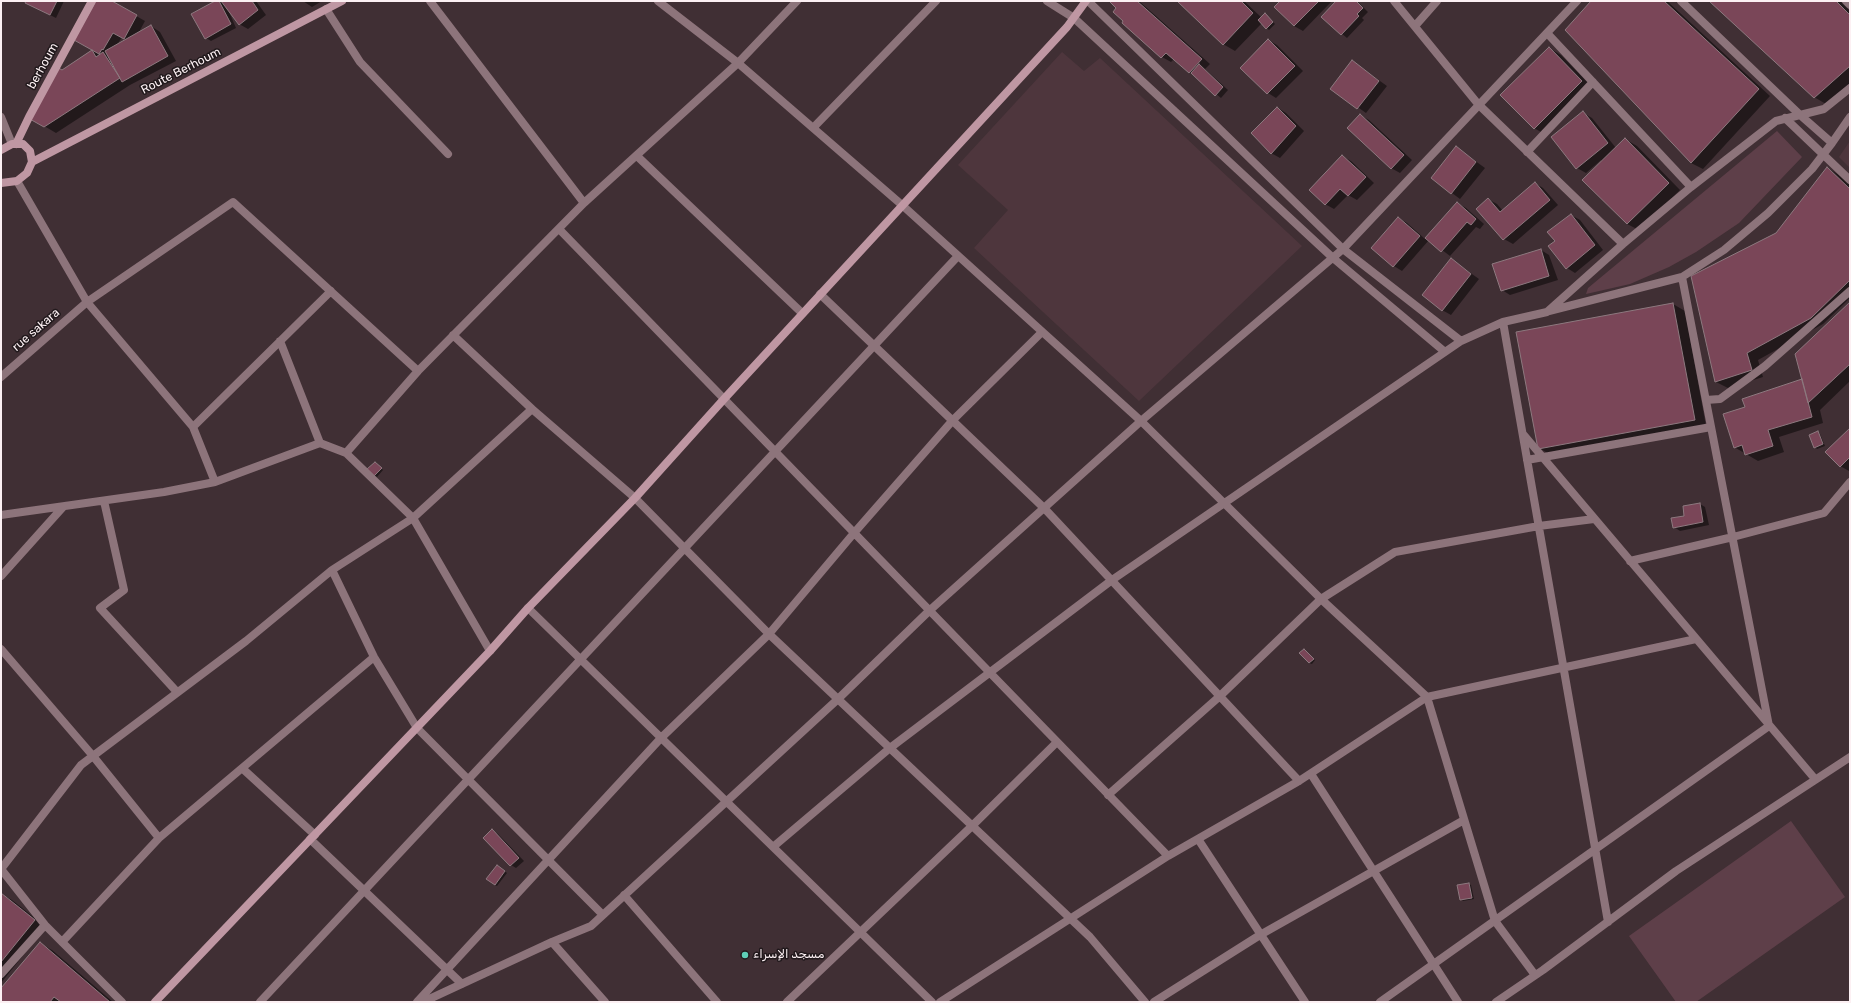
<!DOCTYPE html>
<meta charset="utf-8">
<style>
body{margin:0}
#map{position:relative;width:1851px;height:1003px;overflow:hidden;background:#402f34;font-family:Rubik,sans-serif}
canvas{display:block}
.frame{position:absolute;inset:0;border:2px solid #fcf0f3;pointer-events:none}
</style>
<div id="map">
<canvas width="1851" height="1003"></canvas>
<div class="frame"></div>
</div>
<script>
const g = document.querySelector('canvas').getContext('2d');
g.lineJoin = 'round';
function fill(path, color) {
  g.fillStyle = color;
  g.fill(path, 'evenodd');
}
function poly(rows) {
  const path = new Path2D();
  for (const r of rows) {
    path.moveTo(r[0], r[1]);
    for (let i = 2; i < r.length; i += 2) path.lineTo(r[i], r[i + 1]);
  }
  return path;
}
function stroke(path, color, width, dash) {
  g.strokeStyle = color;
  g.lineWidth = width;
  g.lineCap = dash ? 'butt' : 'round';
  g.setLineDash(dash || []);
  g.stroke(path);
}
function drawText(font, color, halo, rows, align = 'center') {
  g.font = font + ' Rubik,"Noto Sans Arabic",sans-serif';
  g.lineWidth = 3;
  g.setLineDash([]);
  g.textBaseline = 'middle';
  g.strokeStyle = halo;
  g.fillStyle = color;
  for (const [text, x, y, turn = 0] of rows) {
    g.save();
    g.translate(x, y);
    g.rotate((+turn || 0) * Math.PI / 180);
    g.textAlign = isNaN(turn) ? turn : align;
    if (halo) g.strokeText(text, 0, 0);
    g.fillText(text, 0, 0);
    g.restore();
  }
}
fill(poly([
 [1062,52,1084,71,1100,58,1302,246,1139,401,974,248,1008,210,958,165],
 [1850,141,1850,168,1839,157]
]), '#4e363d');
fill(poly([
 [1777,131,1802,157,1739,223,1696,252,1669,267,1630,284,1586,294,1588,288],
 [1791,821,1845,897,1696,1002,1676,1002,1629,936]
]), '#5e3f49');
fill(poly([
 [27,1,64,1,56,18,32,6],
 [97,1,110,1,145,21,138,34,151,26,160,32,176,61,130,85,56,133,29,117,62,72,94,50],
 [122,37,127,40,117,45],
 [217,1,225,4,222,1,256,1,266,15,248,29,239,24,227,7,236,28,211,41,206,38],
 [303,1,322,1,312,7],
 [1110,1,1139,1,1210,64,1205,69,1228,90,1221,98,1174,59,1171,62,1162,57,1123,22,1124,21,1118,8],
 [1178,1,1244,1,1262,18,1267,16,1275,24,1269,30,1262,23,1235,51,1223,44],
 [1282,1,1332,1,1303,31,1294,26,1275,7],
 [1337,1,1357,1,1368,12,1362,18,1364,20,1347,38,1322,17],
 [1592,1,1667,1,1770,96,1703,169,1691,163],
 [1710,1,1840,1,1850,11,1850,83,1826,104,1814,97],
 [1268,40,1277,45,1303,71,1276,98,1268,93,1242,68],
 [1549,48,1561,55,1593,88,1546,135,1534,128],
 [1352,61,1387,86,1366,113,1332,89],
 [1278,108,1286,113,1304,131,1280,158,1271,153],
 [1583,113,1592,118,1616,148,1625,139,1637,146,1680,190,1639,230,1627,224,1601,160,1586,173,1577,168],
 [1360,115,1369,120,1412,160,1400,173,1391,168],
 [1456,147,1485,168,1460,199,1432,178],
 [1342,156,1351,161,1374,183,1357,200,1348,195,1334,209,1325,204],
 [1828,168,1839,175,1850,185,1850,298,1823,324,1758,360,1763,377,1728,388,1716,382,1777,233],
 [1535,183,1543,188,1558,205,1513,244,1504,239,1488,199,1497,204,1503,211],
 [1457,203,1466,208,1484,224,1480,229,1476,227,1450,256,1429,240,1402,271,1394,266,1398,218,1407,223,1425,239],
 [1571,215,1580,220,1603,250,1575,273,1567,268,1556,241],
 [1541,250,1549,255,1558,280,1510,295,1502,290],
 [1451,259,1479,279,1451,315,1442,310],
 [1850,303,1850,381,1820,410,1823,423,1779,437,1784,452,1758,461,1734,447,1746,408,1803,380],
 [1673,304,1685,311,1706,426,1551,455,1539,448],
 [1850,429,1850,470,1849,471,1840,466],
 [1818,432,1820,434,1825,446,1817,449,1815,447],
 [377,464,383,470,377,477,374,475],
 [1700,504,1705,507,1709,525,1680,531,1674,527],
 [1305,650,1315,660,1312,664,1309,663],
 [492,830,498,834,524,861,516,868,511,865],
 [500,867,507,873,497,886,495,885],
 [1469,884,1471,885,1474,899,1463,901,1461,899],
 [1,894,12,900,46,927,1,983],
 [41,944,52,950,113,1002,1,1002,1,990]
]), '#0007');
const building = poly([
 [26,1,57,1,50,15,25,3,26,1],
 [96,1,112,1,137,15,124,39,113,33,103,50,102,49,99,54,74,40,96,1],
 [215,1,219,1,231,24,205,39,191,14,215,1],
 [221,1,252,1,258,10,239,25,221,1],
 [1109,1,1137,1,1202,59,1189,73,1166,53,1161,58,1122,23,1123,21,1113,12,1116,8,1109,1],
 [1177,1,1241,1,1253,13,1223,45,1177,1],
 [1280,1,1319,1,1294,26,1274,7,1280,1],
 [1336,1,1356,1,1363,8,1357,14,1359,16,1341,35,1321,17,1336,1],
 [1591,1,1664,1,1759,89,1691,163,1565,30,1591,1],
 [1709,1,1836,1,1850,15,1850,66,1814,98,1709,1],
 [1265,13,1273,22,1266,29,1258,20,1265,13],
 [151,25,168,56,122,82,105,51,151,25],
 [1268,39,1295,66,1267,94,1240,68,1268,39],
 [1549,47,1582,81,1534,129,1500,95,1549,47],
 [92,50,96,57,103,52,120,78,44,127,28,118,57,67,62,70,92,50],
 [1352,60,1379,81,1357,109,1330,89,1352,60],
 [1199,64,1223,87,1215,96,1191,73,1199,64],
 [1277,107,1296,126,1271,154,1251,133,1277,107],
 [1583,111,1608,143,1576,169,1551,137,1583,111],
 [1360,114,1404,155,1391,169,1347,128,1360,114],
 [1625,138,1669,183,1627,224,1582,180,1625,138],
 [1456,146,1476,162,1451,194,1431,178,1456,146],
 [1342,155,1366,177,1348,196,1340,189,1325,205,1309,190,1342,155],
 [1827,167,1850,189,1850,280,1811,318,1747,353,1752,370,1715,382,1691,276,1776,233,1827,167],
 [1535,182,1550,200,1503,240,1476,209,1488,198,1500,212,1535,182],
 [1457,202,1476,219,1471,225,1467,222,1441,252,1425,238,1457,202],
 [1571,214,1595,245,1566,269,1548,246,1555,241,1547,232,1571,214],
 [1398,217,1420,236,1393,267,1371,248,1398,217],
 [1541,249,1549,276,1501,291,1492,264,1541,249],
 [1451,258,1471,274,1442,311,1422,295,1451,258],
 [1850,302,1850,364,1808,403,1795,354,1850,302],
 [1673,303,1695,420,1538,449,1516,332,1673,303],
 [1802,379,1812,417,1768,430,1773,446,1745,455,1742,445,1734,448,1723,414,1745,407,1742,399,1802,379],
 [1850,428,1850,457,1840,467,1825,452,1850,428],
 [1818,431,1823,444,1814,448,1809,435,1818,431],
 [375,462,382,468,374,476,367,469,375,462],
 [1700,503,1703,522,1673,528,1671,518,1684,516,1683,506,1700,503],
 [1304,649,1314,659,1309,663,1299,653,1304,649],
 [492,829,519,858,510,866,483,838,492,829],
 [497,865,505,871,495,885,486,879,497,865],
 [1469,883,1472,898,1460,900,1457,885,1469,883],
 [1,893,35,920,1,962,1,893],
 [40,942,110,1002,61,1002,54,997,50,1002,1,1002,1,988,40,942]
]);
fill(building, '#7a4658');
stroke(building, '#8d797f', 1);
stroke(poly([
 [430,1,584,203],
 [658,1,738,63,902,205,1141,421,1321,599,1427,697,1495,921,1535,975],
 [1047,1,1074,18,1333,258,1445,352],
 [1088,1,1343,249,1461,341],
 [1394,1,1478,104,1623,244],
 [1681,1,1799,114,1832,143],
 [1846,1,1850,5],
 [326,9,360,62,448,154],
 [1415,26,1437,1],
 [1547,33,1691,187],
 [1,117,12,144],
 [1785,118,1850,180],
 [813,128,936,1],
 [1527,152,1593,82],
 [637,156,802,313],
 [17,181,87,302,193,427,215,482],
 [559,229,1168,856],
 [820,294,1045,509,1299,781],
 [1549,311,1682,277,1724,250,1768,213,1812,169,1832,143,1850,117],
 [1503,322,1608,922],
 [453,335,532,409],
 [280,341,320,443],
 [1,377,87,302,233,202,418,371],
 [1706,400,1720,399,1765,366,1850,291],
 [193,427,331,291],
 [1523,434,1815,779],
 [1527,460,1711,427],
 [104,501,124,590,100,608,177,692],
 [1,515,164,492,215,482,320,443,346,453],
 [1630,561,1733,537,1824,513,1850,482],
 [332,570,374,657,417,728,603,915],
 [1,576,63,507],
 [528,608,932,1002],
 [1,649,93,756,159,838],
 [490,651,413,518,346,453,418,371,584,203,738,63,797,1],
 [243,769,315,835],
 [1311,774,1458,1002],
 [1108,795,1220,696,1321,599,1395,552,1539,526,1594,519],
 [310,839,462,984],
 [1198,839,1305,1002],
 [773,847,890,748,1112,580,1461,341,1503,322,1547,312,1623,244,1691,187,1776,121,1824,109,1850,88],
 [624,895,717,1002],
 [62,942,159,838,374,657],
 [552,942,605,1002],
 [1,974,45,925],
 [122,1002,45,925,1,869,81,765,246,641,332,570,413,518,532,409,635,498,769,634,1090,937,1145,1002],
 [260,1002,958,256],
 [417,1002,661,738,769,634,854,533,953,420,1042,332],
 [423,1002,552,942,591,926,838,699,929,611,1141,421,1343,249,1577,1],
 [787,1002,972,826,1057,742],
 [940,1002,1168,856,1299,781,1427,697,1696,639],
 [1154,1002,1260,935,1464,820],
 [1380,1002,1769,726,1682,277],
 [1496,1002,1543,970,1676,871,1850,757]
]), '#8d747b', 8);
stroke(poly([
 [16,144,29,117,92,1],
 [1,150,12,144,23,144,30,151,32,162,27,173,17,181,1,183],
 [32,162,342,1],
 [155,1002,490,651,528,608,635,498,724,399,1067,27,1086,1]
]), '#bf97a3', 8);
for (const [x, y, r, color] of [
 [745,955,4,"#5eceb7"]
]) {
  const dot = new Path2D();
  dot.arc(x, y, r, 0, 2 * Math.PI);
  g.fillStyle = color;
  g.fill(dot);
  stroke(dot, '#21191c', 1.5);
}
drawText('12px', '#fcf0f3', '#21191c', [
 ["berhoum",43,66,-61],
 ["Route Berhoum",181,71,-27],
 ["rue sakara",36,330,-41]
]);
drawText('12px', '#fcf0f3', '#21191c', [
 ["مسجد الإسراء",753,955]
], 'left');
</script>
